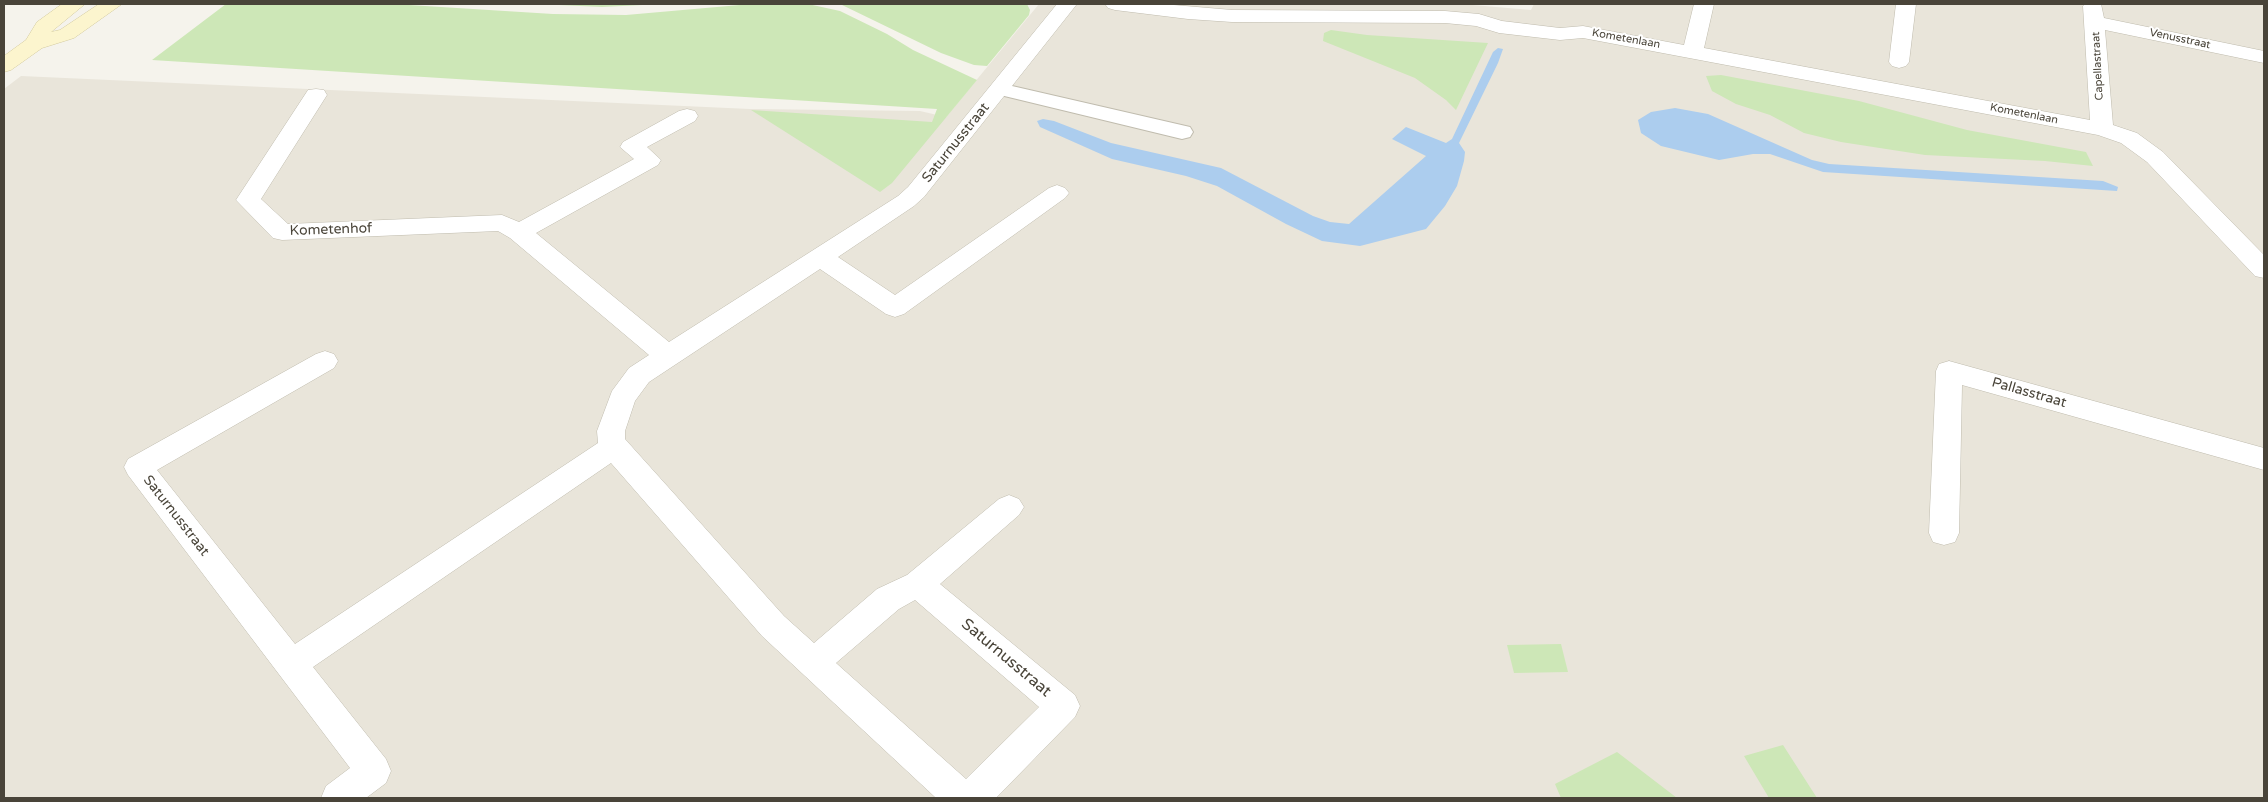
<!DOCTYPE html>
<style>
body{margin:0}
#map{position:relative;width:2268px;height:802px;overflow:hidden;background:#f5f3ec;font-family:"Varela Round",sans-serif}
canvas{display:block}
.frame{position:absolute;inset:0;border:5px solid #494439;pointer-events:none}
</style>
<div id="map">
<canvas width="2268" height="802"></canvas>
<div class="frame"></div>
</div>
<script>
const g = document.querySelector('canvas').getContext('2d');
g.lineJoin = 'round';
function fill(path, color) {
  g.fillStyle = color;
  g.fill(path, 'evenodd');
}
function poly(rows) {
  const path = new Path2D();
  for (const r of rows) {
    path.moveTo(r[0], r[1]);
    for (let i = 2; i < r.length; i += 2) path.lineTo(r[i], r[i + 1]);
  }
  return path;
}
function stroke(path, color, width, dash) {
  g.strokeStyle = color;
  g.lineWidth = width;
  g.lineCap = dash ? 'butt' : 'round';
  g.setLineDash(dash || []);
  g.stroke(path);
}
function drawText(font, color, halo, rows, align = 'center') {
  g.font = font + ' "Varela Round",sans-serif';
  g.lineWidth = 4;
  g.setLineDash([]);
  g.textBaseline = 'middle';
  g.strokeStyle = halo;
  g.fillStyle = color;
  for (const [text, x, y, turn = 0] of rows) {
    g.save();
    g.translate(x, y);
    g.rotate((+turn || 0) * Math.PI / 180);
    g.textAlign = isNaN(turn) ? turn : align;
    if (halo) g.strokeText(text, 0, 0);
    g.fillText(text, 0, 0);
    g.restore();
  }
}
fill(poly([
 [1039,4,1461,4,1531,10,1534,4,2264,4,2264,798,4,798,4,89,21,76,750,109,920,111,946,117]
]), '#e9e5da');
fill(poly([
 [226,4,393,4,553,14,626,15,751,4,808,4,840,11,887,34,913,50,977,80,892,183,880,192,751,110,932,122,937,109,152,60],
 [537,4,663,4,602,7],
 [840,4,1027,4,1030,10,1029,15,987,66,974,65,941,53],
 [1331,30,1367,35,1488,43,1456,110,1446,100,1415,78,1323,41,1324,33],
 [1721,75,1859,101,1967,130,2086,152,2093,166,2045,161,1925,155,1841,142,1804,133,1770,115,1736,104,1712,91,1706,76],
 [1561,644,1568,672,1514,673,1507,645],
 [1783,745,1817,798,1769,798,1744,756],
 [1617,752,1677,798,1561,798,1555,784]
]), '#cde7b7');
fill(poly([
 [1498,48,1503,49,1498,63,1459,143,1465,152,1464,161,1457,186,1445,206,1426,229,1360,246,1322,241,1286,224,1217,186,1186,176,1112,159,1040,127,1037,121,1043,119,1054,121,1111,143,1221,168,1313,216,1330,222,1349,224,1426,156,1392,139,1406,127,1446,143,1452,139,1493,52],
 [1675,108,1708,114,1812,160,1829,164,2103,181,2118,187,2117,191,1823,172,1770,154,1753,154,1719,160,1661,146,1641,133,1638,120,1651,112]
]), '#accdee');
const service = poly([
 [999,83,1190,127,1193,132,1190,137,1182,139,992,93,989,89,992,85,999,83]
]);
const minor = poly([
 [1057,4,1077,4,924,197,914,206,838,257,895,295,1049,188,1057,185,1065,188,1069,193,1065,198,904,314,895,317,886,314,820,269,649,382,635,401,625,431,625,439,784,616,814,643,877,589,907,575,999,499,1009,495,1019,499,1024,507,1019,515,940,584,1075,695,1080,706,1075,717,996,798,936,798,762,636,611,463,313,667,386,759,391,771,386,783,366,798,321,798,326,786,350,768,128,475,124,467,128,459,316,354,325,351,334,354,338,361,334,368,157,470,295,644,598,443,597,431,612,391,629,368,649,355,510,238,498,231,282,240,273,238,236,200,308,90,316,89,324,90,327,95,261,199,288,224,502,215,519,222,634,159,620,147,623,142,679,111,687,109,695,111,698,116,695,121,647,147,661,160,658,165,536,233,669,342,898,196,908,187,1057,4],
 [915,600,1039,707,966,779,836,663,899,609,915,600],
 [1105,4,1162,4,1232,10,1445,11,1479,14,1502,21,1560,28,1583,26,1684,45,1694,4,1714,4,1704,48,2090,120,2083,6,2085,4,2101,4,2104,18,2264,51,2264,63,2105,30,2113,125,2137,133,2163,152,2264,255,2264,278,2255,276,2147,162,2121,143,2098,135,1583,38,1560,40,1499,33,1476,26,1445,23,1232,22,1188,19,1115,10,1108,8,1105,4],
 [1896,4,1916,4,1909,62,1906,66,1899,68,1892,66,1889,62,1896,4],
 [1949,361,2264,448,2264,470,1962,385,1959,533,1955,542,1944,545,1933,542,1929,533,1936,371,1939,364,1949,361]
]);
const secondary = poly([
 [62,4,85,4,51,32,60,30,99,4,122,4,74,38,42,48,11,70,4,72,4,56,26,40,37,22,62,4]
]);
stroke(service, '#c0bcae', 2);
stroke(minor, '#c0bcae', 1);
stroke(secondary, '#d2c99d', 1);
fill(service, '#fff');
fill(minor, '#fff');
fill(secondary, '#fcf5ce');
drawText('11px', '#494439', '#fff', [
 ["Kometenlaan",1626,39,10],
 ["Venusstraat",2180,39,12],
 ["Capellastraat",2098,66,-93],
 ["Kometenlaan",2024,114,11]
]);
drawText('14px', '#494439', '#fff', [
 ["Saturnusstraat",956,143,-51],
 ["Kometenhof",331,230,-2],
 ["Pallasstraat",2029,393,16],
 ["Saturnusstraat",176,516,52]
]);
drawText('16px', '#494439', '#fff', [
 ["Saturnusstraat",1006,658,40]
]);
</script>
